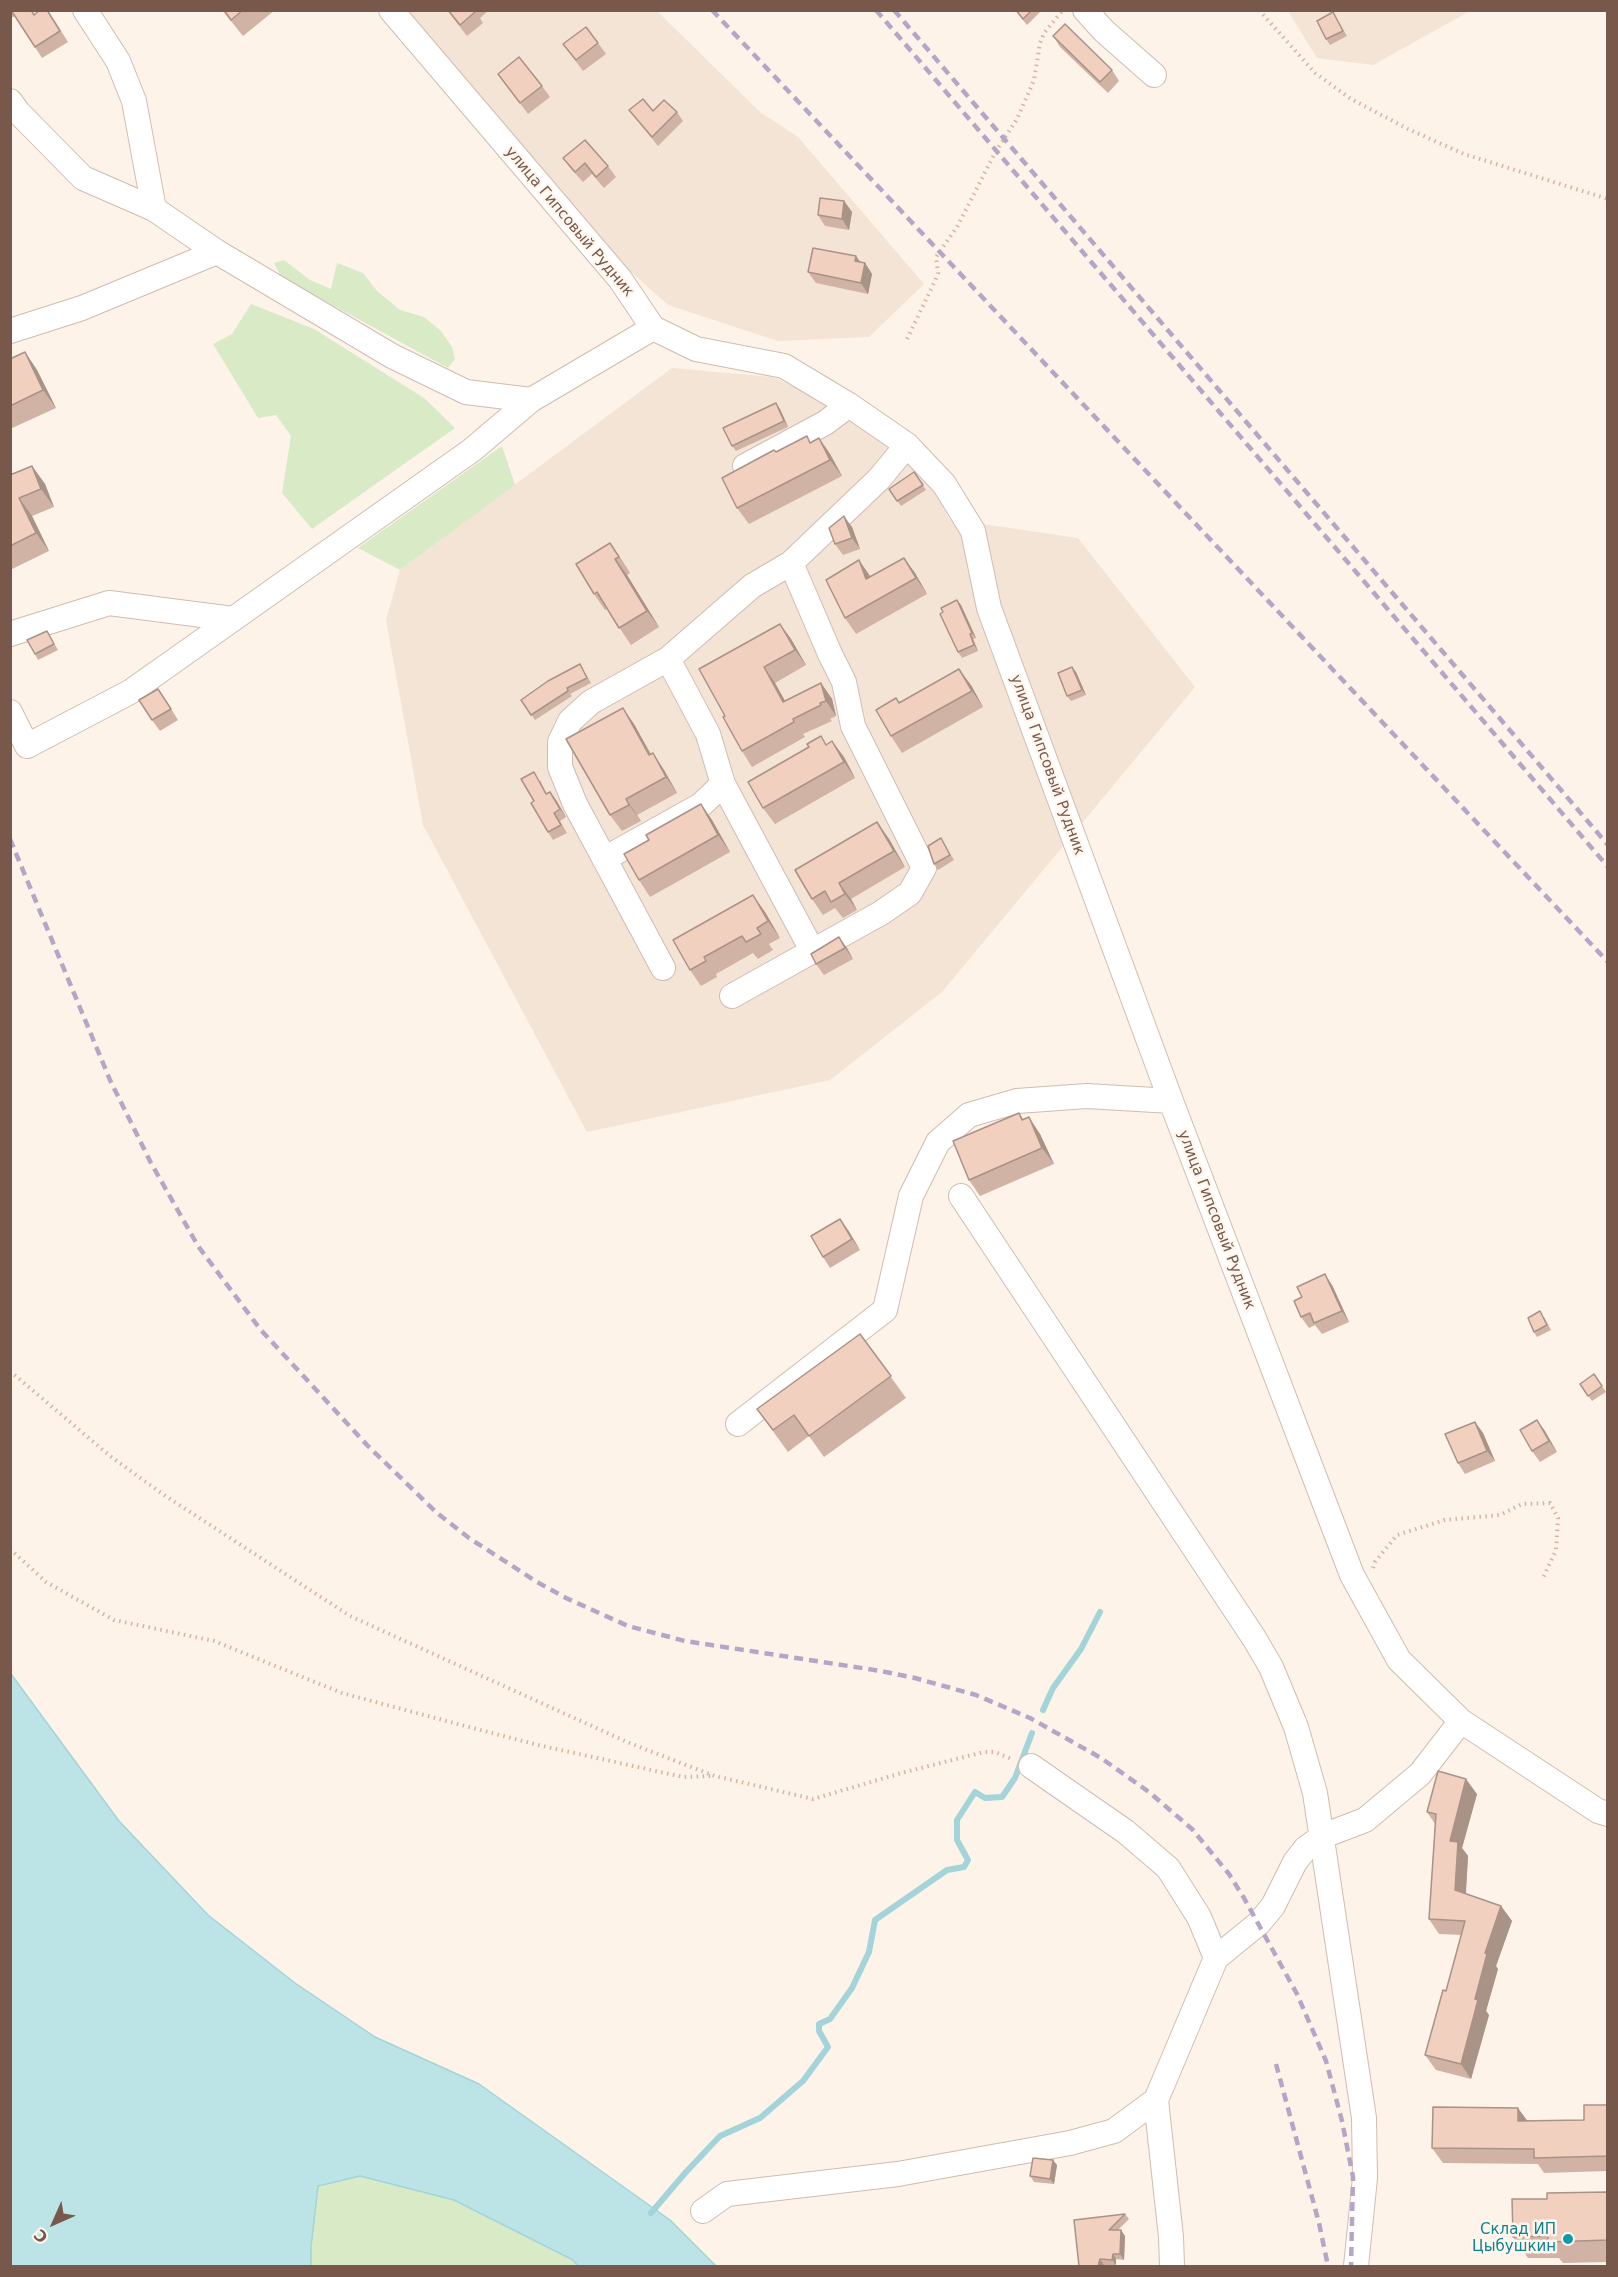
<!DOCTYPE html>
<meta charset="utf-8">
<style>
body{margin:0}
#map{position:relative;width:1618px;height:2277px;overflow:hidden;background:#fdf3e8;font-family:"DejaVu Sans",sans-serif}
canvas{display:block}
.frame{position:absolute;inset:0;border:12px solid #77584b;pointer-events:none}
.north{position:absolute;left:24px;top:2193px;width:60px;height:60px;-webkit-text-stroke:4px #fff7ee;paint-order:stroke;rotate:225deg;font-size:16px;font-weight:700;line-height:24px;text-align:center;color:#77584b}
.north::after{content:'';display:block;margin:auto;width:21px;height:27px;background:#77584b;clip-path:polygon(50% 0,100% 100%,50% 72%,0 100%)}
</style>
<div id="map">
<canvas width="1618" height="2277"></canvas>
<div class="frame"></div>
<div class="north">С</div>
</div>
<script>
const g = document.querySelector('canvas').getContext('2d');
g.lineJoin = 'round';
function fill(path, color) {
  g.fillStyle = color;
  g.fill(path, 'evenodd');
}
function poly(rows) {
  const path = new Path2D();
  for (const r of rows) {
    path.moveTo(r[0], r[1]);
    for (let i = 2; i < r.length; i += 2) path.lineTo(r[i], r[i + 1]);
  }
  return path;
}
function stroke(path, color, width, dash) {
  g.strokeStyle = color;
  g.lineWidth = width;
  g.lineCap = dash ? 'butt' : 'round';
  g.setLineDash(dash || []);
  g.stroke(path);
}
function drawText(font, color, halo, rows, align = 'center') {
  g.font = font + ' "DejaVu Sans",sans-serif';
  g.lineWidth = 5;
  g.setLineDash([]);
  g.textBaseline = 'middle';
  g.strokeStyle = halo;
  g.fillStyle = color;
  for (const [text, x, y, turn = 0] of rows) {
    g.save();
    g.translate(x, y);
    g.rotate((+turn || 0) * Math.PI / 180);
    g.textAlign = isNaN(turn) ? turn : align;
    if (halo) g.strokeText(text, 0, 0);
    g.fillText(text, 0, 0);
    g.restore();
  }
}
fill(poly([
 [401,11,657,11,760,112,798,137,924,284,869,337,778,341,668,305,631,272],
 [1288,11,1470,11,1373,65,1317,58],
 [672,368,773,377,819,399,875,432,929,478,949,519,1078,538,1195,687,942,992,830,1080,587,1132,423,825,386,620,400,570]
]), '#f4e4d6');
fill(poly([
 [284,260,310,280,331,289,337,263,363,273,377,291,400,310,424,317,441,331,452,347,455,359,448,368,281,277,274,263],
 [251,304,314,329,424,398,455,428,312,529,282,493,291,436,276,415,258,418,213,344,232,334],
 [502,446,515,485,400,570,358,548],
 [360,2176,454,2200,573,2261,578,2266,311,2266,311,2247,318,2186]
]), '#d8ebc6');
const water = poly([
 [11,1674,119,1821,208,1915,295,1983,375,2037,479,2084,670,2220,716,2266,578,2266,573,2260,454,2200,360,2176,318,2186,311,2247,311,2266,11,2266,11,1674]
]);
fill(water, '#bce4e7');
stroke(water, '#a2d4d9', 1.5);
stroke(poly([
 [1043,1710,1053,1688,1081,1649,1100,1612],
 [651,2213,686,2172,720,2136,760,2118,803,2081,828,2047,819,2031,819,2024,830,2019,852,1988,869,1952,875,1920,947,1870,964,1867,968,1860,957,1840,957,1820,975,1792,985,1798,1002,1797,1015,1778,1032,1733]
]), '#a2d4d9', 6);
const minor = poly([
 [85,10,118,61,134,101,154,209],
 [391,10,620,279,653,328,696,349,784,366,849,405,907,445,944,484,973,531,989,608,1171,1101,1352,1575,1399,1660,1461,1721,1598,1811,1608,1814],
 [1085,10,1104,31,1154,75],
 [10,101,18,112,83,178,154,209,217,252,392,356,466,392,531,400,653,328],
 [10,331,82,308,217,252],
 [745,466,825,423,849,405],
 [10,634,109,603,233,619],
 [668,659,708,734,723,784,813,952],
 [10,712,27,746,130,692,472,450,531,400],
 [604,859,701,805,723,784],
 [663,968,575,804,560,767,560,742,570,721,591,702,668,659,752,586,791,563,879,479,907,445],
 [732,996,881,913,910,893,924,868,853,726,844,682,830,654,791,563],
 [961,1196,1254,1638,1271,1667,1296,1727,1315,1793,1364,2118,1365,2178,1356,2266],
 [738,1424,885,1310,911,1196,938,1142,969,1115,1017,1101,1087,1096,1171,1101],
 [1031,1766,1126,1832,1168,1868,1199,1917,1216,1958],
 [703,2211,727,2194,898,2174,1070,2143,1114,2131,1156,2100],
 [1172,2266,1171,2237,1156,2100,1216,1958,1259,1923,1273,1906,1295,1862,1306,1848,1323,1836,1365,1820,1420,1774,1461,1721]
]);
stroke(minor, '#d1bcb0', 26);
stroke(poly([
 [1259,10,1315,73,1351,99,1408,129,1464,154,1608,199],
 [907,339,935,281,938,273,936,257,957,227,996,151,1017,119,1034,80,1040,43,1044,33,1063,10],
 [10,1371,110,1456,164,1495,350,1616,627,1742,678,1762,715,1776,813,1799,905,1772,984,1752,995,1752,1014,1760],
 [10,1549,46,1582,114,1620,214,1641,342,1693,465,1726,538,1745,683,1777,712,1776],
 [1373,1568,1375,1562,1397,1535,1445,1520,1500,1515,1522,1504,1550,1503,1558,1518,1556,1550,1543,1578]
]), '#d8b3a2', 4, [1.5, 4.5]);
stroke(minor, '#fff', 24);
stroke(poly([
 [712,10,1608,962],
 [876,10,1608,867],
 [894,10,1608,845],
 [10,839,110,1080,151,1163,198,1246,260,1329,367,1445,437,1513,469,1538,537,1582,566,1598,628,1626,685,1641,881,1671,915,1678,976,1695,1030,1718,1101,1758,1149,1792,1192,1829,1229,1874,1244,1898,1297,1994,1326,2061,1342,2121,1353,2177,1351,2266],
 [1276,2064,1319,2223,1328,2266]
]), '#b5a5c7', 4.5, [9, 6]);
fill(poly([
 [10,10,31,10,34,15,53,18,68,42,42,58,15,16,11,18,10,17],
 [222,10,275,10,243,36],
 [447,10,489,10,480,18,483,23,467,36],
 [1015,10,1042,10,1027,25],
 [1333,12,1347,36,1330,45,1326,39],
 [1053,36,1112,70,1119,81,1108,93,1060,47],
 [598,43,606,54,583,71,563,44],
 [498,74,542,86,550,97,528,114],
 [629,110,677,112,683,121,658,146],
 [563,158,608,166,616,177,604,188,592,174,583,182,571,169],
 [844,201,852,212,849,230,825,226,818,215],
 [865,263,872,274,868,294,816,283,808,272],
 [25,352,37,370,56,408,10,429,10,359],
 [780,409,788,427,736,451,732,446],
 [819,438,830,454,842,476,749,524,737,508,776,452,811,442],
 [32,466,45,484,54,507,32,516,49,551,12,569,10,567,10,473,11,474],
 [914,472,926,490,901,506,889,489],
 [852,527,860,549,843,555,835,544],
 [610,543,630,573,627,575,659,627,631,645,607,609,605,610,594,594],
 [904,558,915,573,927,594,856,634,845,618,870,577],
 [961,605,976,638,973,639,978,651,962,658,958,652],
 [780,624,791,639,806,665,775,683,785,701,821,683,832,699,836,716,830,719,832,721,803,734,805,737,752,767,742,751,725,716],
 [47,631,58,650,38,660,35,654],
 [580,664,591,683,570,694,572,696,535,720,521,700],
 [1076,672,1086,695,1071,701,1067,696],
 [971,685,983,707,902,753,891,736,899,702],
 [165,699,178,720,160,731,152,720],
 [634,724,651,754,653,753,664,770,677,793,637,815,641,821,622,831,610,815],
 [821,736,826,744,844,757,855,778,775,824,763,808,809,747],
 [540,780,547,794,556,800,566,817,560,821,567,833,553,840,548,832,534,801],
 [701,804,712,820,730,852,650,897,639,880,649,840],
 [877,822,889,839,905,867,851,899,857,910,843,918,835,908,823,915,812,899],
 [941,838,954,860,938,870,934,864],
 [765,912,780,938,769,944,773,950,758,959,753,953,716,974,717,977,701,986,690,970,673,940],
 [839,937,853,959,824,975,816,964],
 [1019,1113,1024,1120,1040,1134,1054,1164,980,1196,969,1180],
 [848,1230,860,1250,830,1268,823,1257],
 [1332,1285,1349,1322,1322,1334,1315,1325,1309,1328,1301,1317],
 [1544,1317,1551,1330,1537,1337,1534,1332],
 [860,1334,906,1398,824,1457,809,1436,788,1452,757,1409],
 [1594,1374,1606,1392,1592,1401,1580,1384],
 [1537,1420,1557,1452,1540,1462,1532,1451],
 [1475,1422,1483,1433,1495,1461,1465,1474,1458,1463],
 [1477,1794,1462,1848,1468,1856,1466,1894,1501,1906,1512,1921,1496,1966,1498,1969,1486,2011,1489,2015,1471,2079,1436,2070,1425,2055,1446,1991,1462,1935,1439,1934,1429,1919,1435,1824,1427,1812],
 [1608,2105,1608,2171,1544,2173,1538,2164,1443,2163,1432,2148,1527,2121,1584,2120],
 [1057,2165,1054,2184,1034,2182,1030,2176],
 [1608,2192,1608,2262,1563,2263,1559,2258,1528,2258,1513,2237,1547,2199],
 [1125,2214,1129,2219,1118,2230,1125,2236,1124,2260,1116,2259,1116,2265,1104,2265,1103,2266,1079,2266,1074,2220]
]), '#d0b3a4');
fill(poly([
 [844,201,852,212,849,230,842,219],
 [856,256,864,267,865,263,872,274,868,294,861,283,855,261],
 [25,352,37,370,56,408,43,390],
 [776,403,780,409,788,427,784,421],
 [819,438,830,454,842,476,830,460],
 [32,466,45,484,54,507,41,489],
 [19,498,32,516,49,551,36,533],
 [844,516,852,527,860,549,852,538],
 [610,543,621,559,630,573,619,557],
 [904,558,915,573,927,594,916,578],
 [615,559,627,575,659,627,647,611],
 [859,560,870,576,877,595,866,579],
 [957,600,961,605,976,638,972,633],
 [780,624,791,639,806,665,795,650],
 [970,634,973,639,978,651,974,645],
 [764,667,775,683,794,717,783,702],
 [1072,667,1076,672,1086,695,1082,690],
 [959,669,971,685,983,707,972,691],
 [821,683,832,699,836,716,826,701],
 [623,708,634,724,660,772,649,755],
 [832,741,844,757,855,778,844,762],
 [653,753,664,770,677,793,666,777],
 [550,792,556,800,566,817,560,809],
 [626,799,637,815,641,821,629,805],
 [701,804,712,820,730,852,718,835],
 [877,822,889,839,905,867,894,851],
 [839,883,851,899,857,910,845,894],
 [753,895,765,912,780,938,768,921],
 [839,937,847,948,853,959,845,948],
 [1029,1117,1040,1134,1054,1164,1042,1148],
 [840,1219,848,1230,860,1250,852,1239],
 [1325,1274,1332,1285,1349,1322,1342,1311],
 [1537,1420,1545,1431,1557,1452,1549,1441],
 [1475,1422,1483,1433,1495,1461,1487,1451],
 [1466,1779,1477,1794,1462,1848,1468,1856,1465,1905,1455,1890,1450,1841],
 [1501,1906,1512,1921,1496,1966,1498,1969,1486,2011,1489,2015,1471,2079,1461,2064,1485,1953],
 [1518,2108,1529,2123,1518,2121],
 [1053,2160,1057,2165,1054,2184,1050,2179],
 [1121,2230,1125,2236,1124,2260,1120,2254],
 [1113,2254,1116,2259,1116,2265,1112,2260],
 [1100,2259,1104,2265,1103,2266,1098,2266]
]), '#a99286');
const building = poly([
 [11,10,31,10,34,15,40,10,47,10,60,31,35,47,11,10],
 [224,10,243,10,231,20,224,10],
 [448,10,474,10,475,12,460,25,448,10],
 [1016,10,1032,10,1023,19,1016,10],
 [1333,12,1343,31,1326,39,1317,21,1333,12],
 [1065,24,1112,70,1100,82,1053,36,1065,24],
 [586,27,598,43,576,60,563,44,586,27],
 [519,57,542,86,520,103,498,74,519,57],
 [643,99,653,111,664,100,677,112,652,137,629,110,643,99],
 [585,140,608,166,596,177,585,163,575,172,563,158,585,140],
 [820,198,844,201,842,219,818,215,820,198],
 [813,248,856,256,855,261,865,263,861,283,808,272,813,248],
 [25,352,43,390,10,406,10,359,25,352],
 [776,403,784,421,732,446,723,428,776,403],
 [807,436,810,443,819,438,830,460,737,508,722,478,774,450,776,452,807,436],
 [32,466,41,489,19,498,36,533,10,546,10,475,32,466],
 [914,472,923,485,897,501,889,489,914,472],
 [844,516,852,538,835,544,829,528,844,516],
 [610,543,619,557,615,559,647,611,619,628,597,592,594,594,576,564,610,543],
 [904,558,916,578,845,618,826,580,859,560,866,579,904,558],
 [957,600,972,633,970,634,974,645,958,652,940,614,943,612,941,608,957,600],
 [780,624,795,650,764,667,783,702,821,683,826,701,820,703,821,705,793,719,794,722,742,751,723,717,725,716,699,669,780,624],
 [47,631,54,644,35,654,27,640,47,631],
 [580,664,587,678,567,688,568,691,531,715,521,700,548,681,580,664],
 [1072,667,1082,690,1067,696,1058,673,1072,667],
 [959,669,972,691,891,736,876,710,896,698,899,703,959,669],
 [158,689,171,709,152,720,139,700,158,689],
 [623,708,649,755,653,753,666,777,626,799,629,805,610,815,566,739,623,708],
 [821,736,826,745,832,741,844,762,763,808,748,782,809,747,807,744,821,736],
 [534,772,546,794,550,792,560,809,554,813,561,825,548,832,531,803,534,801,521,779,534,772],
 [701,804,718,835,639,880,624,854,649,840,646,835,701,804],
 [877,822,894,851,839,883,845,894,831,902,825,891,812,899,795,870,877,822],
 [941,838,950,855,934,864,928,846,941,838],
 [753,895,768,921,757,928,761,934,746,942,742,936,704,957,706,961,690,970,673,940,753,895],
 [839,937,845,948,816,964,811,954,839,937],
 [1019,1113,1022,1120,1029,1117,1042,1148,969,1180,953,1141,1019,1113],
 [840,1219,852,1239,823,1257,811,1236,840,1219],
 [1325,1274,1342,1311,1314,1323,1310,1313,1301,1317,1294,1301,1302,1297,1297,1287,1325,1274],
 [1540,1311,1547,1325,1534,1332,1528,1318,1540,1311],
 [860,1334,891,1376,809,1436,794,1415,773,1430,757,1409,860,1334],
 [1594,1374,1602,1386,1588,1396,1580,1384,1594,1374],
 [1537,1420,1549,1441,1532,1451,1520,1430,1537,1420],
 [1475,1422,1487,1451,1458,1463,1445,1434,1475,1422],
 [1438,1771,1466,1779,1450,1841,1458,1842,1455,1890,1501,1906,1485,1953,1487,1954,1475,1999,1478,2000,1461,2064,1425,2055,1443,1990,1446,1991,1465,1921,1429,1919,1436,1814,1427,1812,1438,1771],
 [1584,2105,1608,2105,1608,2156,1534,2158,1534,2149,1432,2148,1433,2107,1518,2108,1518,2121,1584,2120,1584,2105],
 [1033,2158,1053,2160,1050,2179,1030,2176,1033,2158],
 [1608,2192,1608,2240,1548,2242,1548,2236,1513,2237,1512,2199,1547,2199,1547,2193,1608,2192],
 [1125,2214,1109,2230,1121,2230,1120,2254,1113,2254,1112,2260,1100,2259,1098,2266,1079,2266,1074,2220,1125,2214]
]);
fill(building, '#f2d0bf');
stroke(building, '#a99286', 1.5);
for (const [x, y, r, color] of [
 [1568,2239,6,"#0f9aa8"]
]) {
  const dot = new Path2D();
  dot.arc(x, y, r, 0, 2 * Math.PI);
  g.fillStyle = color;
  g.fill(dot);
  stroke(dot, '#fff7ee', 2);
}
drawText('15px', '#77584b', '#fff7ee', [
 ["улица Гипсовый Рудник",569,222,50],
 ["улица Гипсовый Рудник",1047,765,70],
 ["улица Гипсовый Рудник",1216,1220,69]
]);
drawText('15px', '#0d838f', '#fff7ee', [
 ["Склад ИП",1556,2230],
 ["Цыбушкин",1556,2247]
], 'right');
</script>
